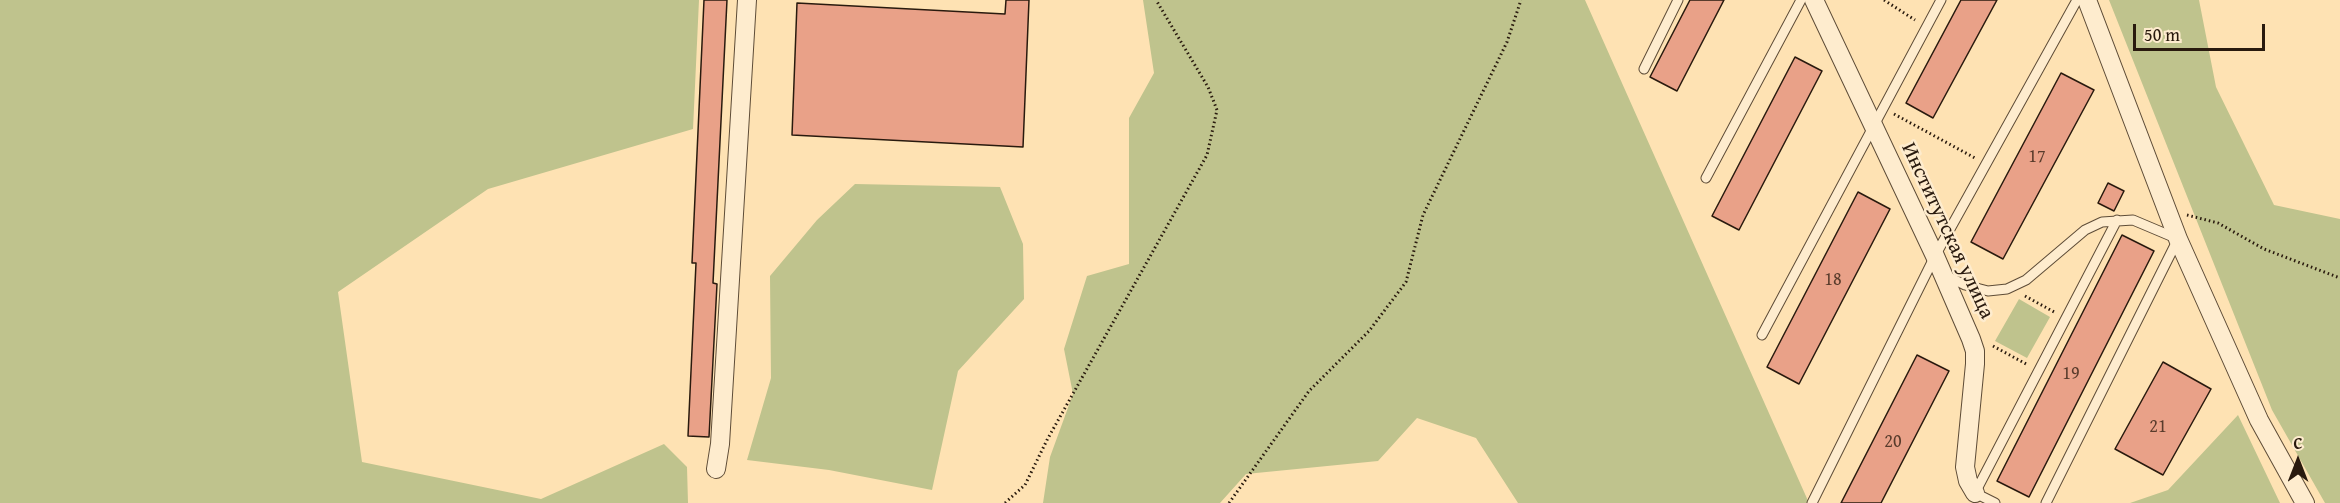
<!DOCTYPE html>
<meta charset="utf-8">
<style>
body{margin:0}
#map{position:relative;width:2340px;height:503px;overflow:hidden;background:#fee2b3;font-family:"Gentium Book Plus",serif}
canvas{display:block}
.north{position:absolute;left:2268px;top:431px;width:60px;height:60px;-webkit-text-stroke:4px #feecce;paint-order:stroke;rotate:0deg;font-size:16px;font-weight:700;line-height:24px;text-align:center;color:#291a0e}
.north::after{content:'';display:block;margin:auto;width:21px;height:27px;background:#291a0e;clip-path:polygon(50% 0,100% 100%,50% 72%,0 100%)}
.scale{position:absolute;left:2133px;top:24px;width:132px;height:27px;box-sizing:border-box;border:3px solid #291a0e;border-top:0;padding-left:8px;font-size:18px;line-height:21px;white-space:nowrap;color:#291a0e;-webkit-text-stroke:4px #feecce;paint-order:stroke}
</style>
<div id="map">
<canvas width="2340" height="503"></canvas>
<div class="north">С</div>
<div class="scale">50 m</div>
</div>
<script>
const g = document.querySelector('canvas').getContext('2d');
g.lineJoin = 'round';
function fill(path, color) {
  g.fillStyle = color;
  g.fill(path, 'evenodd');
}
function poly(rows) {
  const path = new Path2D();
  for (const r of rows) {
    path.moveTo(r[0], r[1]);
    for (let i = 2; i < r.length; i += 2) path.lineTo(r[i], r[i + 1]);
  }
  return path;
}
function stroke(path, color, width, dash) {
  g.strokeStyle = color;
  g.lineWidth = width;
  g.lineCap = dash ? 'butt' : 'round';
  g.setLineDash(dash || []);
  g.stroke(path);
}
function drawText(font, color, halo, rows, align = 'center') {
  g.font = font + ' "Gentium Book Plus",serif';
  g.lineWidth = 5;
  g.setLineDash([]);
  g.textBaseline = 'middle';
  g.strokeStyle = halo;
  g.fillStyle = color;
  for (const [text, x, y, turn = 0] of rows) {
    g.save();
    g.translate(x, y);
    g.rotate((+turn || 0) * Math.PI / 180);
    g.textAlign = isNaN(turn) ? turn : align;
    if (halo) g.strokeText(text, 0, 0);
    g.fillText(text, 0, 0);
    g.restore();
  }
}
fill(poly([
 [0,0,699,0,693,129,488,189,338,292,362,462,541,499,664,444,687,467,688,503,0,503],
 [1143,0,1585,0,1809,503,1518,503,1476,438,1417,418,1378,461,1246,474,1220,503,1043,503,1050,457,1073,394,1064,349,1087,276,1129,264,1129,118,1154,73],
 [2109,0,2199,0,2216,87,2274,205,2340,219,2340,503,2325,503,2272,410],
 [855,184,1000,187,1023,244,1024,299,958,371,932,490,829,470,747,460,771,378,770,276,817,220],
 [2019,299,2050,317,2027,358,1995,341],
 [2238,415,2280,503,2130,503,2168,490]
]), '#bfc38d');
const building = poly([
 [704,0,727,0,713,283,717,284,709,437,688,436,696,263,692,263,704,0],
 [1006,0,1029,0,1023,147,792,135,797,3,1005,14,1006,0],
 [1690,0,1724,0,1677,91,1650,77,1690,0],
 [1961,0,1997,0,1933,118,1906,103,1961,0],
 [1795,57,1822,71,1739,230,1712,216,1795,57],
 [2061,73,2094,90,2003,259,1971,242,2061,73],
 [2108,183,2124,191,2114,211,2098,203,2108,183],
 [1858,192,1890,209,1799,384,1767,367,1858,192],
 [2122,235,2154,251,2029,497,1997,481,2122,235],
 [1917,355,1949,371,1881,503,1841,503,1917,355],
 [2163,362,2211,389,2163,475,2115,449,2163,362]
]);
fill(building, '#e9a188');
stroke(building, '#291a0e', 1.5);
const service = poly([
 [1644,69,1678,0],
 [1706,178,1801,0],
 [1947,276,1965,285,1988,291,2007,289,2026,280,2085,230,2102,222,2133,220,2178,239,2046,503],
 [1762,335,1941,0],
 [1812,503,1935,256,2077,0],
 [1995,503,1975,493,2117,220]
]);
const minor = poly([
 [1814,0,1935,256,1971,339,1975,351,1975,364,1965,467,1968,481,1975,493],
 [2087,0,2178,239,2259,420,2305,503],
 [716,469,720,444,747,0]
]);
stroke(service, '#5e4c37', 11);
stroke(minor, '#5e4c37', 20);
stroke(poly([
 [1884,0,1915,20],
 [1894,114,1975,158],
 [2187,215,2218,223,2264,249,2340,278],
 [2025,296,2056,313],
 [1993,346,2028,365],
 [1005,503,1025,485,1047,440,1207,155,1217,110,1208,87,1156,0],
 [1229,503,1309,391,1369,331,1406,282,1423,215,1507,42,1521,0]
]), '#291a0e', 3, [1.5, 3]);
stroke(service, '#feecce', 9);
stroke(minor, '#feecce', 18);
drawText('18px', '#593c2c', null, [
 ["17",2037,157],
 ["18",1833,280],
 ["19",2071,374],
 ["21",2158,427],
 ["20",1893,442]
]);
drawText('21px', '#291a0e', '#feecce', [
 ["Институтская улица",1947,231,65]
]);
</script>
